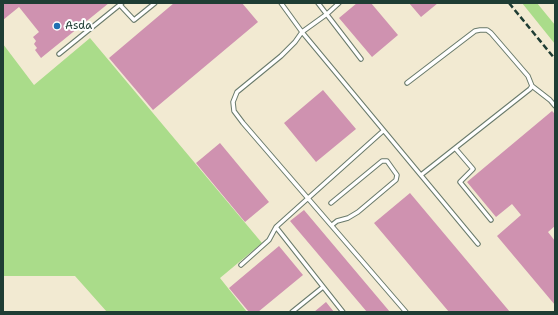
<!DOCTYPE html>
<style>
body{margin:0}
#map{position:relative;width:558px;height:315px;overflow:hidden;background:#f2ead2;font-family:"Shantell Sans",sans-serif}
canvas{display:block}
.frame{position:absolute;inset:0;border:4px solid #1f3d34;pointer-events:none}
</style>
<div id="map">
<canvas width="558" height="315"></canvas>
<div class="frame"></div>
</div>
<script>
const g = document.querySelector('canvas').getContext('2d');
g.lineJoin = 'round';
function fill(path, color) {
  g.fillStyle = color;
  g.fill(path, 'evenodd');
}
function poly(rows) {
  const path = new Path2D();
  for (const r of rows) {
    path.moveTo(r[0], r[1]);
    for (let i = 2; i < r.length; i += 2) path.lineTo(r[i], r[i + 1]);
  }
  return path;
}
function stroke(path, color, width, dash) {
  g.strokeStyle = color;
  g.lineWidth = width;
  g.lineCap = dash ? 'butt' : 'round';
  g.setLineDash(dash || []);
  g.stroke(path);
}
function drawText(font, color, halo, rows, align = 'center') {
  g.font = font + ' "Shantell Sans",sans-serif';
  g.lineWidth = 4;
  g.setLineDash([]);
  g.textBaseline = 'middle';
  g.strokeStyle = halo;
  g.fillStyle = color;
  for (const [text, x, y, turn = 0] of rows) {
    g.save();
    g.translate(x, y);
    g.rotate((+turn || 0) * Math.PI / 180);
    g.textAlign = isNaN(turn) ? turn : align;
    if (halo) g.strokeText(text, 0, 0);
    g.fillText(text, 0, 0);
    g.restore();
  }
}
fill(poly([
 [522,3,537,3,555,25,555,44],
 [90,38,262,243,220,278,247,312,107,312,75,276,3,276,3,44,34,85]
]), '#aadc8a');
fill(poly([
 [3,3,109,3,41,58,35,50,37,48,34,44,36,41,33,37,39,32,19,7,3,20],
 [174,3,242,3,258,22,153,110,109,58],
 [357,3,371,3,398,35,372,57,339,18],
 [409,3,438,3,421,17],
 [323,90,356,129,316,162,284,123],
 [552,111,555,114,555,226,548,232,555,241,555,305,497,236,521,215,512,204,496,217,467,182],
 [220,143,269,202,245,222,196,163],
 [410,193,510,312,449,312,374,223],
 [304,210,390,312,367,312,290,221],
 [279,246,303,275,258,312,249,312,229,288],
 [326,302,334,312,314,312]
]), '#cf92b0');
const lane = poly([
 [281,3,302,32,478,244],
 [318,3,361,59],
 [339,3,327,14,302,32,295,42,281,56,237,92,233,102,234,111,243,123,406,312],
 [120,5,134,20,155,3],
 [59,54,122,3],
 [407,83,475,31,480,30,487,30,491,33,528,76,532,86,530,89,421,175],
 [532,86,550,100,555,106],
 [455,148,473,169,460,182,491,220],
 [331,203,382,161,387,161,397,175,396,180,358,212,348,218,337,221,332,225],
 [241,265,269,240,276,227],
 [292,312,323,287],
 [343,312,276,227,383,131]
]);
stroke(lane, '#697a6b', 5.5);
stroke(lane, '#fff', 3.5);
stroke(poly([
 [509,3,555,59]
]), '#1f3d34', 2.5, [6, 3]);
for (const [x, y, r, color] of [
 [57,26,4,"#1f6fb2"]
]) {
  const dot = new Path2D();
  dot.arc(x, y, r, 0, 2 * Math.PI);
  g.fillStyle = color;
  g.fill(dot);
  stroke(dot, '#fff', 1.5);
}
drawText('11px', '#1f3d34', '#fff', [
 ["Asda",65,26]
], 'left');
</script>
